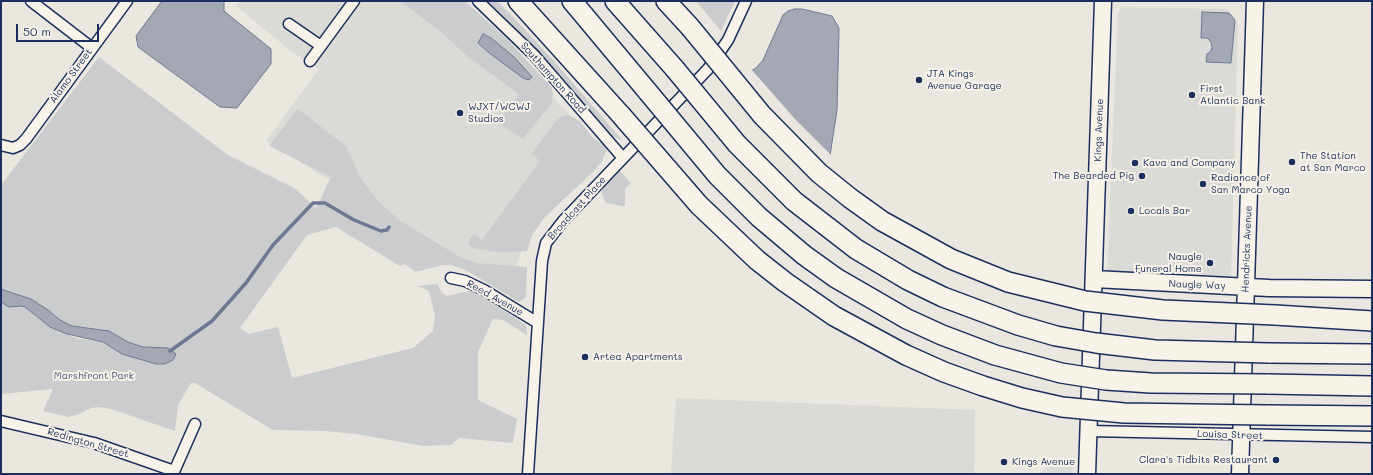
<!DOCTYPE html>
<style>
body{margin:0}
#map{position:relative;width:1373px;height:475px;overflow:hidden;background:#eae7e0;font-family:Mali,sans-serif}
canvas{display:block}
.frame{position:absolute;inset:0;border:2px solid #1b2f5e;pointer-events:none}
.scale{position:absolute;left:16px;top:24px;width:83px;height:18px;box-sizing:border-box;border:2px solid #1b2f5e;border-top:0;padding-left:5px;font-size:12px;line-height:14px;white-space:nowrap;color:#1b2f5e;-webkit-text-stroke:3px #f7f3e8;paint-order:stroke}
</style>
<div id="map">
<canvas width="1373" height="475"></canvas>
<div class="frame"></div>
<div class="scale">50 m</div>
</div>
<script>
const g = document.querySelector('canvas').getContext('2d');
g.lineJoin = 'round';
function fill(path, color) {
  g.fillStyle = color;
  g.fill(path, 'evenodd');
}
function poly(rows) {
  const path = new Path2D();
  for (const r of rows) {
    path.moveTo(r[0], r[1]);
    for (let i = 2; i < r.length; i += 2) path.lineTo(r[i], r[i + 1]);
  }
  return path;
}
function stroke(path, color, width, dash) {
  g.strokeStyle = color;
  g.lineWidth = width;
  g.lineCap = dash ? 'butt' : 'round';
  g.setLineDash(dash || []);
  g.stroke(path);
}
function drawText(font, color, halo, rows, align = 'center') {
  g.font = font + ' Mali,sans-serif';
  g.lineWidth = 4;
  g.setLineDash([]);
  g.textBaseline = 'middle';
  g.strokeStyle = halo;
  g.fillStyle = color;
  for (const [text, x, y, turn = 0] of rows) {
    g.save();
    g.translate(x, y);
    g.rotate((+turn || 0) * Math.PI / 180);
    g.textAlign = isNaN(turn) ? turn : align;
    if (halo) g.strokeText(text, 0, 0);
    g.fillText(text, 0, 0);
    g.restore();
  }
}
fill(poly([
 [240,1,460,1,469,8,583,129,527,234,508,290,266,141,319,69,292,52,236,6],
 [1122,7,1227,9,1238,24,1231,276,1107,273,1118,13],
 [676,398,975,410,974,474,671,474],
 [1061,463,1073,464,1072,474,1038,474,1050,465]
]), '#dadad6');
fill(poly([
 [400,1,465,1,508,40,552,88,553,95,551,104,523,139,498,123,519,94,468,57,440,31],
 [487,1,497,1,514,18,554,61,622,140,612,136,526,39],
 [696,1,735,1,721,31],
 [99,57,228,155,296,189,316,208,331,177,269,146,298,109,346,146,360,177,378,201,399,220,460,257,476,263,527,267,526,297,519,302,464,269,451,265,443,265,415,272,405,264,400,266,336,227,307,235,240,328,249,334,278,327,292,378,413,348,433,331,435,316,429,291,418,286,437,284,442,293,447,296,469,291,476,293,526,325,527,335,503,320,493,319,478,352,478,400,517,419,513,443,459,438,451,445,423,446,356,434,324,431,273,430,195,383,191,383,178,405,175,431,111,409,99,407,91,408,77,415,68,417,43,411,53,389,1,394,1,302,9,307,21,306,25,307,50,327,76,338,103,342,122,354,168,348,143,347,128,342,109,331,72,326,60,320,48,310,9,291,1,289,1,185],
 [569,115,581,122,591,136,598,141,609,145,602,161,594,171,545,217,532,235,527,251,497,252,473,248,469,245,469,239,474,234,482,240,540,161,531,154,557,120,563,116],
 [619,170,631,183,625,189,625,206,622,206,606,203,602,194,603,187]
]), '#cbcccd');
const water = poly([
 [162,1,224,1,224,11,271,49,271,64,237,108,220,107,138,47,136,36,162,1],
 [795,9,802,9,832,16,839,28,837,110,829,162,748,72,755,69,763,60,783,15,788,11,795,9],
 [1202,12,1229,13,1235,20,1231,63,1206,62,1207,54,1211,51,1212,47,1211,42,1207,38,1201,38,1202,12],
 [483,34,491,38,514,57,532,77,529,80,523,78,488,52,478,43,483,34],
 [1,289,31,299,48,310,60,320,72,326,109,331,128,342,143,347,168,348,176,354,173,360,165,364,156,364,122,354,103,342,67,334,50,327,25,307,21,306,9,307,1,302,1,289]
]);
fill(water, '#a3a8b4');
stroke(water, '#6d7892', 1);
fill(poly([
 [751,69,795,119,832,156,831,164,826,167,818,167,742,77,747,71]
]), '#eae7e0');
stroke(poly([
 [170,351,212,321,246,283,273,245,313,203,325,203,354,220,381,231,387,230,389,227]
]), '#6d7892', 3.5);
const street = poly([
 [31,1,92,48],
 [478,1,534,55,623,158],
 [289,24,321,46],
 [310,61,354,1],
 [1,145,13,148,20,145,26,139,127,1],
 [451,278,465,281,484,290,538,323],
 [1,421,94,443,174,471],
 [1089,431,1372,437],
 [173,474,195,424],
 [528,474,542,261,546,243,563,221,708,69,728,40,746,1]
]);
const primary = poly([
 [1094,279,1269,288,1372,289],
 [1087,474,1103,1],
 [1240,474,1255,1]
]);
const highway = poly([
 [518,1,621,115],
 [572,1,648,92],
 [615,1,675,69],
 [666,1,690,27],
 [1275,315,1372,321],
 [1269,353,1372,354],
 [1268,384,1372,386],
 [1267,415,1372,416]
]);
stroke(street, '#1b2f5e', 13);
stroke(primary, '#1b2f5e', 19);
stroke(highway, '#1b2f5e', 22);
stroke(street, '#f7f3e8', 10);
stroke(primary, '#f7f3e8', 16);
stroke(highway, '#f7f3e8', 19);
const highwayBridge = poly([
 [690,27,762,115,819,173,850,198,882,221,951,259,1008,282,1085,301,1163,310,1275,315],
 [675,69,737,144,794,201,856,249,908,280,943,297,1018,325,1056,336,1096,343,1155,350,1269,353],
 [648,92,717,175,759,217,804,255,836,278,907,319,942,335,995,355,1061,373,1106,380,1151,383,1268,384],
 [621,115,699,205,757,260,785,282,834,316,906,355,944,372,983,386,1022,398,1062,407,1124,413,1267,415]
]);
stroke(highwayBridge, '#1b2f5e', 22, []);
stroke(highwayBridge, '#f7f3e8', 19);
for (const [x, y, r, color] of [
 [919,80,4,"#1b2f5e"],
 [1192,95,4,"#1b2f5e"],
 [460,113,4,"#1b2f5e"],
 [1292,162,4,"#1b2f5e"],
 [1135,163,4,"#1b2f5e"],
 [1142,176,4,"#1b2f5e"],
 [1203,184,4,"#1b2f5e"],
 [1131,211,4,"#1b2f5e"],
 [1210,263,4,"#1b2f5e"],
 [585,357,4,"#1b2f5e"],
 [1276,460,4,"#1b2f5e"],
 [1004,462,4,"#1b2f5e"]
]) {
  const dot = new Path2D();
  dot.arc(x, y, r, 0, 2 * Math.PI);
  g.fillStyle = color;
  g.fill(dot);
  stroke(dot, '#f7f3e8', 1.5);
}
drawText('10px', '#1b2f5e', '#f7f3e8', [
 ["JTA Kings",927,74],
 ["Avenue Garage",927,86],
 ["First",1200,89],
 ["Atlantic Bank",1200,101],
 ["WJXT/WCWJ",468,107],
 ["Studios",468,119],
 ["The Station",1300,156],
 ["at San Marco",1300,168],
 ["Kava and Company",1143,163],
 ["The Bearded Pig",1134,176,"right"],
 ["Radiance of",1211,178],
 ["San Marco Yoga",1211,190],
 ["Locals Bar",1139,211],
 ["Naugle",1202,257,"right"],
 ["Funeral Home",1202,269,"right"],
 ["Artea Apartments",593,357],
 ["Clara's Tidbits Restaurant",1268,460,"right"],
 ["Kings Avenue",1012,462]
], 'left');
drawText('10px', '#1b2f5e', '#f7f3e8', [
 ["Alamo Street",71,76,-54],
 ["Southampton Road",553,78,48],
 ["Kings Avenue",1099,130,-88],
 ["Broadcast Place",577,208,-48],
 ["Hendricks Avenue",1247,249,-88],
 ["Naugle Way",1197,285,2],
 ["Reed Avenue",495,298,29],
 ["Louisa Street",1230,435,2],
 ["Redington Street",88,443,16]
]);
drawText('10px', '#47567a', '#f7f3e8', [
 ["Marshfront Park",94,376]
]);
</script>
